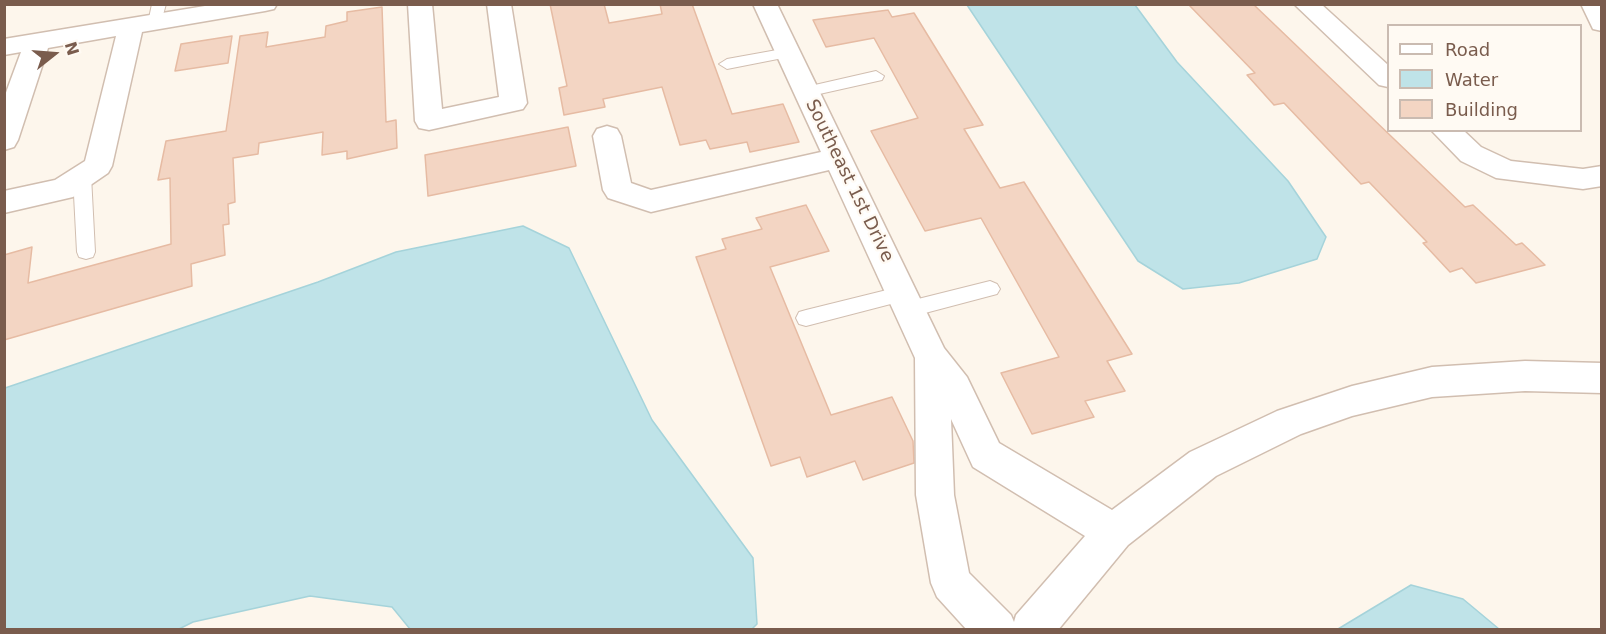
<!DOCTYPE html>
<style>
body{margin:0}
#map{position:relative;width:1606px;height:634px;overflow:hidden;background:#fdf6ec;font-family:"DejaVu Sans",sans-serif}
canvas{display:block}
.frame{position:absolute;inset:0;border:6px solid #7a5c4d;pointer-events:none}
.legend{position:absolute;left:1387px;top:24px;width:195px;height:108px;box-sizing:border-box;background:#fffaf3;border:2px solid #cabbb1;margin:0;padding:8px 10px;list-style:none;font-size:18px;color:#7a5c4d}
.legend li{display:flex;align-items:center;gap:12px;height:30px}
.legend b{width:30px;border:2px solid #cabbb1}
.north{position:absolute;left:24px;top:24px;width:60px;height:60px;-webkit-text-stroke:4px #fffaf3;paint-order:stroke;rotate:73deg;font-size:16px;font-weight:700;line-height:24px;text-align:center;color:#7a5c4d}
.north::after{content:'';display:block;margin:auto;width:21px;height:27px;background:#7a5c4d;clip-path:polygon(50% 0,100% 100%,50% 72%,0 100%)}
</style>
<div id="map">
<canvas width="1606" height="634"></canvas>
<div class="frame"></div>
<ul class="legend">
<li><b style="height:8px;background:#fff"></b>Road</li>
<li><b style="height:16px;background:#bfe3e8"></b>Water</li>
<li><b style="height:16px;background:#f3d5c3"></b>Building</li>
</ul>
<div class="north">N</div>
</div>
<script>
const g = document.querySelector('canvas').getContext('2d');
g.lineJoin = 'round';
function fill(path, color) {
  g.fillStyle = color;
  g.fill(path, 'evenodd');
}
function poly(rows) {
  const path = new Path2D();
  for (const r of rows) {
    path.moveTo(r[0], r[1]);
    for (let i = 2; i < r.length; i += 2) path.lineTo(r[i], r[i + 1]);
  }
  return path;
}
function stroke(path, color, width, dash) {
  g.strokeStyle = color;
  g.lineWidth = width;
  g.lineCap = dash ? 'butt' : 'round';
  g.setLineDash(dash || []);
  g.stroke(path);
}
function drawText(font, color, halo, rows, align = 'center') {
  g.font = font + ' "DejaVu Sans",sans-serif';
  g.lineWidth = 4.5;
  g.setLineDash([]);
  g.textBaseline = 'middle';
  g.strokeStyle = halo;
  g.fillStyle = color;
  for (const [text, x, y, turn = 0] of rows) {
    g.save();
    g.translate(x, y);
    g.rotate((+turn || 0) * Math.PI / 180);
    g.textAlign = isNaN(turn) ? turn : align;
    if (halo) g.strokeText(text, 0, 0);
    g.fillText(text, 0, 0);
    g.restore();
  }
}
const water = poly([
 [967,5,1135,5,1177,62,1288,181,1326,237,1317,259,1239,283,1183,289,1138,261,967,5],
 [523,226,569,248,652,420,753,558,757,624,752,629,410,629,392,607,310,596,193,622,179,629,5,629,5,388,318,282,396,252,523,226],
 [1411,585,1463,599,1499,629,1338,629,1411,585]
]);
fill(water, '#bfe3e8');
stroke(water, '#a5d3da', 1.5);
const building = poly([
 [550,4,604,4,609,23,662,14,660,4,692,4,732,114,783,104,799,142,750,152,747,142,710,149,706,140,680,145,662,87,603,99,605,107,564,115,559,88,567,86,550,4],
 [1188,4,1253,4,1465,207,1473,205,1516,245,1522,243,1545,265,1476,283,1462,268,1450,272,1423,243,1427,242,1369,182,1361,184,1284,103,1274,105,1247,75,1255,73,1188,4],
 [382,7,386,122,396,120,397,148,347,159,347,151,322,155,323,132,259,143,258,154,233,158,235,202,228,204,229,224,223,225,225,255,191,264,192,286,4,340,4,255,32,247,28,283,171,244,170,178,158,180,166,141,226,131,240,36,268,32,266,47,325,37,326,26,347,21,347,12,382,7],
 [888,10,892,17,914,13,983,125,964,129,1000,188,1024,182,1132,354,1107,361,1125,391,1085,401,1094,417,1032,434,1001,373,1059,357,981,218,925,231,871,131,918,118,874,38,826,47,813,20,888,10],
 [232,36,228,63,175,71,181,44,232,36],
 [568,127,576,166,428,196,425,155,568,127],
 [806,205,829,251,770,267,831,415,892,397,913,441,914,463,863,480,855,461,807,477,800,457,771,466,696,257,726,249,722,239,762,229,756,218,806,205]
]);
fill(building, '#f3d5c3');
stroke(building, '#e6bba3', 1.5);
const service = poly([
 [152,4,166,4,160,26,150,26,148,23,152,4],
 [788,48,793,50,796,53,793,56,727,69,719,64,727,59,788,48],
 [876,71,884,76,882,80,806,97,798,92,806,87,876,71],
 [82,170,91,176,95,252,93,257,86,259,79,257,77,252,73,176,82,170],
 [990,281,997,284,1000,289,997,294,910,317,903,315,900,309,903,303,910,301,990,281],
 [903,286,910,289,913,294,910,299,806,326,799,324,796,318,799,312,806,310,903,286]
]);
const minor = poly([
 [217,4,277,4,274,9,265,11,142,32,112,166,108,173,73,197,4,213,4,191,55,180,85,161,116,36,48,48,18,140,14,147,4,150,4,98,21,52,4,55,4,39,217,4],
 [408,4,432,4,442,109,499,97,487,4,511,4,527,103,523,109,429,130,419,128,415,121,408,4],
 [753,4,777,4,944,348,967,377,999,443,1112,510,1190,452,1277,411,1352,386,1432,367,1525,361,1602,363,1602,393,1525,391,1432,397,1352,416,1301,434,1216,476,1128,545,1058,630,967,630,937,597,931,583,916,495,915,358,829,170,651,212,608,198,603,190,593,136,597,129,607,126,617,129,621,136,631,183,651,190,821,152,753,4],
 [951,419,973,467,1085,536,1016,615,1014,622,1011,615,969,573,954,495,951,419],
 [1294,4,1321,4,1388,65,1388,87,1379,85,1294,4],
 [1581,4,1602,4,1602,31,1593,29,1581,4],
 [1431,130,1463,130,1481,147,1511,161,1583,169,1602,166,1602,186,1583,189,1496,178,1461,161,1431,130]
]);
stroke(service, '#d1beb0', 2);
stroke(minor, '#d1beb0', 3);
fill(service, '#fff');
fill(minor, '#fff');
drawText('18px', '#7a5c4d', '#fffaf3', [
 ["Southeast 1st Drive",849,181,64]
]);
</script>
